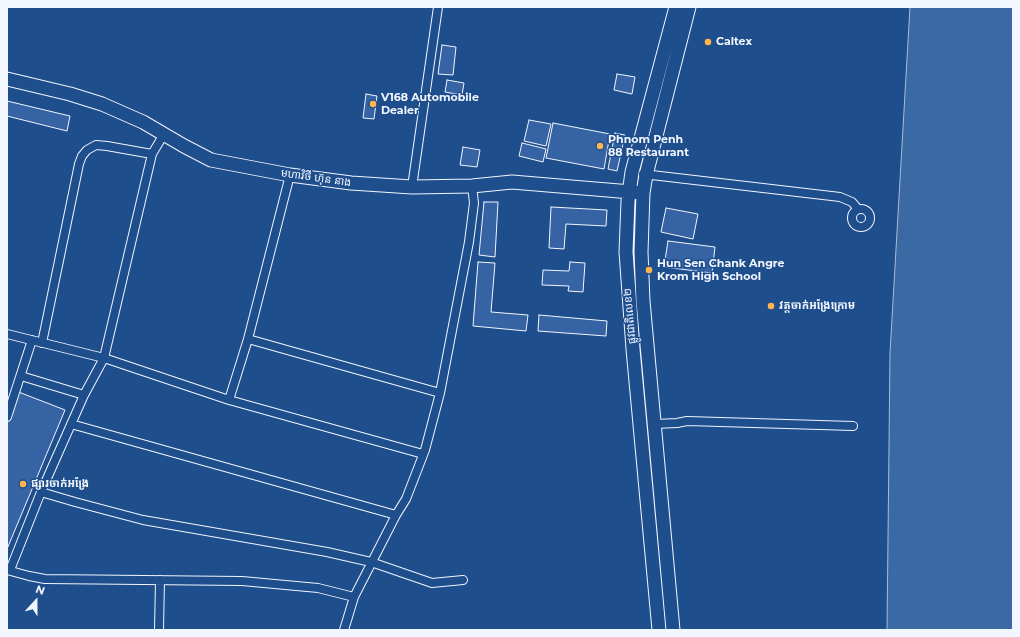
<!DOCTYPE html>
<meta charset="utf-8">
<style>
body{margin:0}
#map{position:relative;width:1020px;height:637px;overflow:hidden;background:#1f4e8c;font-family:Montserrat,sans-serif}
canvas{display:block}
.frame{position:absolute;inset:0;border:8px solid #f2f6ff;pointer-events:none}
.north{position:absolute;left:16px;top:581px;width:40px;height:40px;-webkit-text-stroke:3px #1f4e8c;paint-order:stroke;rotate:21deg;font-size:11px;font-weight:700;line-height:16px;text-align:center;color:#f2f6ff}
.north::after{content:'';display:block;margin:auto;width:14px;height:18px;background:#f2f6ff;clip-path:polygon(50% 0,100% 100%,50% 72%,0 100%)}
</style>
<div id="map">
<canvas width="1020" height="637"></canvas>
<div class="frame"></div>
<div class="north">N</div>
</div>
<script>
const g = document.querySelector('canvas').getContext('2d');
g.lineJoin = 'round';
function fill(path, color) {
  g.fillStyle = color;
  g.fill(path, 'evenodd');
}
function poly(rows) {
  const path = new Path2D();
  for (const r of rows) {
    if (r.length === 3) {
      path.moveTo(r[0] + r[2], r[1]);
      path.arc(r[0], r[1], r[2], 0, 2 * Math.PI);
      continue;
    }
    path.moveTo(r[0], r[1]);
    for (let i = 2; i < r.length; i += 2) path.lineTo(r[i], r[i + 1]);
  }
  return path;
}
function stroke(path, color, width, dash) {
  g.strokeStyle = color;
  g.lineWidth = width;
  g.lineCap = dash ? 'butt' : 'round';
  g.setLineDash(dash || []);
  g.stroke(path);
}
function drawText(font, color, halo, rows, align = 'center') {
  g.font = font + ' Montserrat,"Noto Sans Khmer",sans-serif';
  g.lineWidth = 3;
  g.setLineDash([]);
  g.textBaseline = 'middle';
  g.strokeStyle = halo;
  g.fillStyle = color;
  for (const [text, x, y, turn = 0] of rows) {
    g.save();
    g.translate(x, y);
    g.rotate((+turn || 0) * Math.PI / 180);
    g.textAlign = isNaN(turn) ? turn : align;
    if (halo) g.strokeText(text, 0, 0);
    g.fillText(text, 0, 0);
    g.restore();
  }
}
const water = poly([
 [910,7,1013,7,1013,630,887,630,890,353,910,7]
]);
fill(water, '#3b69a3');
stroke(water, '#a8bbd7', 1);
const building = poly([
 [442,45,456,47,453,75,438,74,442,45],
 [617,74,635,77,632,94,614,90,617,74],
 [447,80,464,83,462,95,445,92,447,80],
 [366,94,377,96,374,119,363,118,366,94],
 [7,101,70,116,67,131,7,116,7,101],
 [529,120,551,124,546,146,524,141,529,120],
 [553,123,610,134,604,169,546,158,553,123],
 [615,133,625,135,617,171,608,169,615,133],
 [522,143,546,149,543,162,519,156,522,143],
 [463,147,480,150,477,167,460,165,463,147],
 [484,202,498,202,495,257,479,255,484,202],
 [551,207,607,210,606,226,566,224,564,249,549,248,551,207],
 [666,208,698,214,693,239,661,232,666,208],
 [668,241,715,247,712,273,664,267,668,241],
 [478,262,495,263,491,312,528,315,526,331,473,326,478,262],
 [570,262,585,263,583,292,568,291,569,286,542,285,543,270,569,271,570,262],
 [539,315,607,321,606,336,538,331,539,315],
 [16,391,65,410,7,549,7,418,16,391]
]);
fill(building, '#3563a3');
stroke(building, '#f2f6ff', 1);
const minor = poly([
 [643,174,840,197,852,202,858,209],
 [412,187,438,7],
 [861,218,9],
 [7,334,104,358,229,400,423,454],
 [248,339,440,393],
 [42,343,79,164,82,156,87,150,96,145,107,146,152,154],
 [21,376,84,395],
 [229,400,248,339,290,175],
 [7,417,32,340],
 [71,424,396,515],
 [655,424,677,423,687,421,853,426],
 [41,492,75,502,143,520,327,552,371,562,432,583,463,580],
 [7,570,29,576,45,579,242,581,318,588,354,597],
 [10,570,41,492,84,395,104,358,152,154,164,134],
 [159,630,160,580],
 [344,630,354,597,396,515,406,499,425,450,440,393,469,242,474,203,472,186]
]);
const primary = poly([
 [7,79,70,94,102,104,143,122,184,146,211,160,290,175,351,183,412,187,472,186,512,182,643,193],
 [659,630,633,349,626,252,628,201,632,172,676,7],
 [673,630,643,301,641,252,643,193,646,175,689,7]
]);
stroke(minor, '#f2f6ff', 10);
stroke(primary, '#f2f6ff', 15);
stroke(minor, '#1f4e8c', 8);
stroke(primary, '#1f4e8c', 13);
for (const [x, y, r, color] of [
 [708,42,4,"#ffb74d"],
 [373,104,4,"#ffb74d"],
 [600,146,4,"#ffb74d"],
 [649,270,4,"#ffb74d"],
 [771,306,4,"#ffb74d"],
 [23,484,4,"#ffb74d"]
]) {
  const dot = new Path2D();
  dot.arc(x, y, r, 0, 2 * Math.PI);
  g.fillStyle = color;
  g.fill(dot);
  stroke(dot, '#1f4e8c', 1.5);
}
drawText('bold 11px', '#f2f6ff', '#1f4e8c', [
 ["Caltex",716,42],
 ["V168 Automobile",381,98],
 ["Dealer",381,111],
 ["Phnom Penh",608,140],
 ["88 Restaurant",608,153],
 ["Hun Sen Chank Angre",657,264],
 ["Krom High School",657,277],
 ["វត្តចាក់អង្រែក្រោម",779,306],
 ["ផ្សារចាក់អង្រែ",31,484]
], 'left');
drawText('11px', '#f2f6ff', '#1f4e8c', [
 ["មហាវិថី ហ៊ុន នាង",316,178,8],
 ["ផ្លូវជាតិលេខ២",630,316,-95]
]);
</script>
